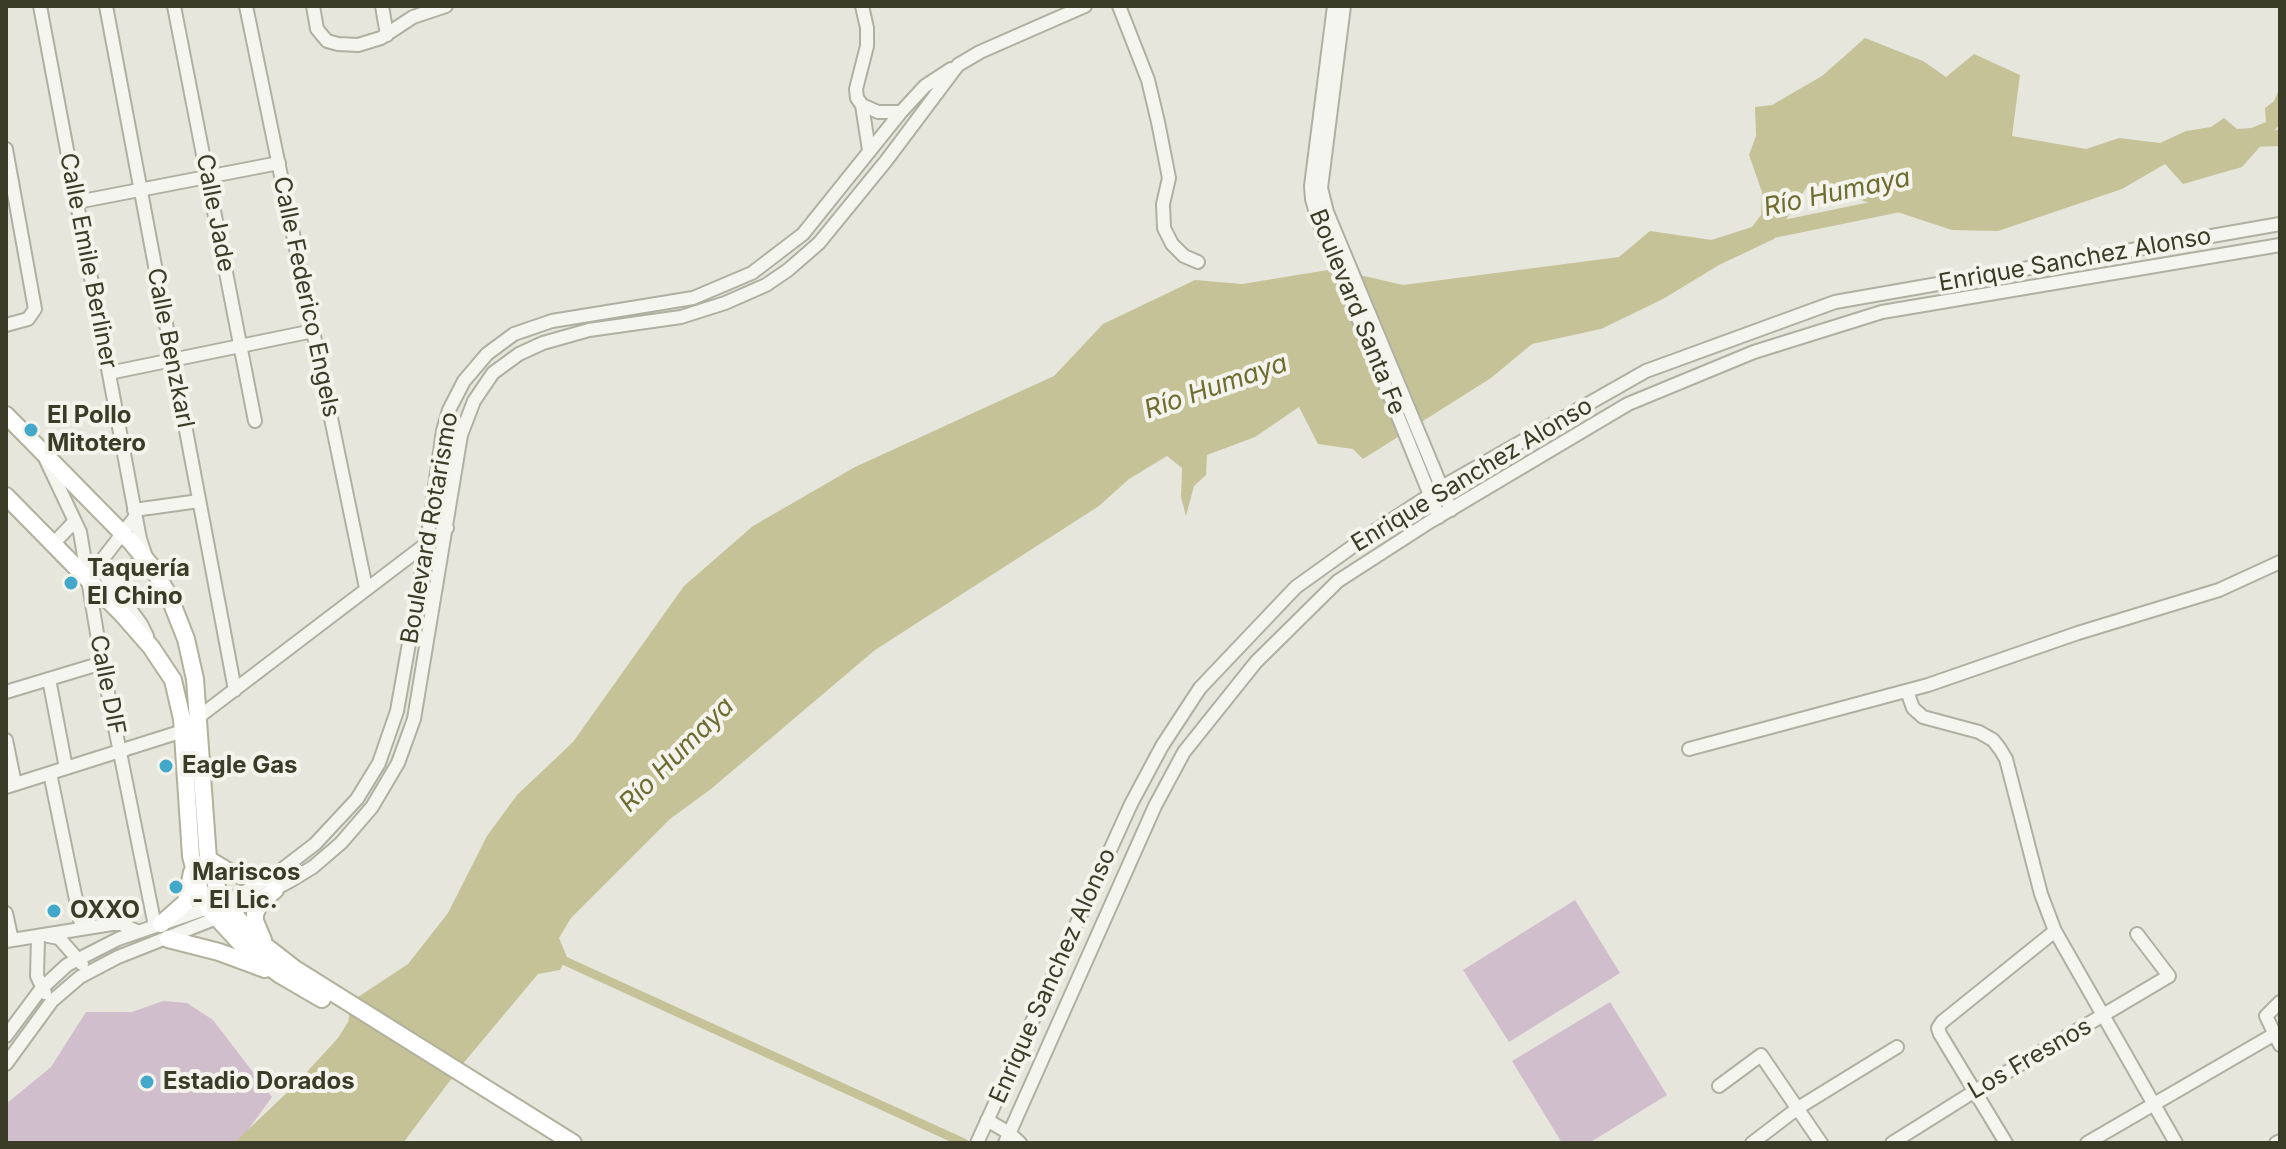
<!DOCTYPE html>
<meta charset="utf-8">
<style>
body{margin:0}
#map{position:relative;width:2286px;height:1149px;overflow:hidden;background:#e6e6dc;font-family:Inter,sans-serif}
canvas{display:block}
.frame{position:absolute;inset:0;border:8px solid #3b3c27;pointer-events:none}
</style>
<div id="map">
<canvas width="2286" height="1149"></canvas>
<div class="frame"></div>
</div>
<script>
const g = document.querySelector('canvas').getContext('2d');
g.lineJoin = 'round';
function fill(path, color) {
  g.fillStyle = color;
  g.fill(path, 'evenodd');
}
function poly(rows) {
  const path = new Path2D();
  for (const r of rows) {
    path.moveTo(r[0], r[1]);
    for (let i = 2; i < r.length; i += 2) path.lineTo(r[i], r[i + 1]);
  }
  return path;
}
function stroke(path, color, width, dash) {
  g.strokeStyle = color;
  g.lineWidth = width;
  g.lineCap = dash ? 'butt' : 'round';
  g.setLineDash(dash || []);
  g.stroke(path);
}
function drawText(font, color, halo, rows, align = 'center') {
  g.font = font + ' Inter,sans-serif';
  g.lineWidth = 8;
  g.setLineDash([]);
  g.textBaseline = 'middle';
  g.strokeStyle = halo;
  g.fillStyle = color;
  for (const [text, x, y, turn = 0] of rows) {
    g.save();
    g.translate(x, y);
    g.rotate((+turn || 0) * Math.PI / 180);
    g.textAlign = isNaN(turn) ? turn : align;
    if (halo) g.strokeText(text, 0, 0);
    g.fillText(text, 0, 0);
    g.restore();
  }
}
fill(poly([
 [1575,900,1620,973,1509,1042,1463,970],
 [163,1001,187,1003,213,1020,272,1097,248,1130,245,1143,6,1143,6,1104,51,1067,86,1012,132,1012],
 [1610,1002,1667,1095,1589,1143,1562,1143,1512,1061]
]), '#d0becd');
fill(poly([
 [1865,38,1923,61,1946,77,1974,54,2020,75,2012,136,2086,149,2119,138,2160,143,2186,131,2211,127,2224,118,2237,129,2251,128,2266,122,2265,108,2274,101,2280,87,2280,124,2242,167,2183,184,2165,164,2122,189,1998,231,1952,230,1809,183,1774,239,1719,265,1663,299,1601,329,1532,344,1491,378,1363,459,1353,449,1318,444,1299,407,1255,437,1207,455,1206,475,1194,486,1186,516,1181,497,1182,468,1167,456,1129,479,1099,506,875,650,711,789,670,819,571,918,559,938,567,957,560,970,538,974,461,1066,403,1143,234,1143,294,1086,338,1038,348,1022,352,1001,408,964,448,913,487,836,517,795,573,742,684,586,753,526,855,467,1054,376,1103,324,1195,280,1242,284,1334,269,1403,285,1619,257,1650,231,1739,244,1761,215,1762,192,1749,155,1756,136,1755,107,1772,105,1822,76]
]), '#c6c298');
stroke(poly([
 [565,961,964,1143]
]), '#c6c298', 9);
stroke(poly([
 [2250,139,2280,138],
 [1706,250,1759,233,1905,203]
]), '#c6c298', 16);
const minor = poly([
 [40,6,140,539,148,563,135,565,122,572,117,580,117,591,141,624,147,636],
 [106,6,235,690],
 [174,6,255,421],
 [246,6,366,588],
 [313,6,317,29,327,41,338,44,358,45,381,38,413,17,446,6],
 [382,6,387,35],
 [862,6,867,28,867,46,856,89,857,98,862,105,869,150],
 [1119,6,1148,80,1158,122,1169,178,1163,204,1164,228,1172,244,1184,256,1198,262],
 [1334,6,1311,186,1312,199,1318,220,1439,517],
 [1344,6,1321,188,1327,212,1451,510],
 [862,105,878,112,901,112],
 [6,149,35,309,28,319,6,325],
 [77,202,279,163],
 [109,373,313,331],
 [46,460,80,532,102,663,155,926],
 [134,510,199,501],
 [53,544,75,521],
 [117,591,106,577,102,560,135,517],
 [49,679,66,768],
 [1907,691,1913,708,1923,717,1979,732,1993,740,2000,749,2006,759,2041,894,2055,931,2176,1143],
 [6,692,102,663],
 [200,716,447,528],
 [6,740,15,784],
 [1689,749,1928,685,2078,633,2219,590,2280,562],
 [50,773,82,929],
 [6,787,183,731],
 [6,913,12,940],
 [48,936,59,938,82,964],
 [38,937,37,976,45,993],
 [6,941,112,924,121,924,139,932],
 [2280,1002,2266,1016,2280,1045],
 [6,1036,41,989,67,965,118,939,225,902,272,877,315,844,357,799,379,763,397,711,427,542,443,431,449,410,464,381,487,354,514,334,552,321,693,298,752,273,803,234,901,112,925,86,951,69],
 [6,1064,52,1001,80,977,118,957,232,912,290,881,313,867,341,843,372,807,398,763,414,719,461,435,474,401,493,373,519,354,543,343,589,330,681,317,725,303,766,285,788,270,819,243,886,161,958,65,980,52,1085,6],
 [1719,1086,1761,1055,1821,1143],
 [987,1120,1009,1133,1020,1143],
 [977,1143,1131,804,1162,746,1200,688,1296,587,1370,534,1447,484,1646,371,1835,302,2280,224],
 [1005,1143,1155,806,1184,752,1256,662,1338,581,1431,521,1628,404,1754,352,1882,312,2280,245],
 [1752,1143,1798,1108,1897,1047],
 [1892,1143,1975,1091,2169,976,2137,934],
 [2006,1143,1940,1034,1938,1028,1942,1022,2055,931],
 [2087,1143,2273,1035],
 [2276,1143,2280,1141]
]);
const major = poly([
 [6,415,131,542,152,567,169,596,186,639,195,679,208,859,218,890,232,912,255,938,295,969,573,1143],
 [6,496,123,615,151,647,173,680,182,719,191,856,200,891,209,909,243,946,279,974,322,999],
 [208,859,231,873,249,877,272,877],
 [161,924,186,902,192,872],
 [168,939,219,952,265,969],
 [263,940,255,921,255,914,260,903,275,890]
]);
stroke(minor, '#afb0a2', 16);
stroke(major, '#b1b19c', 20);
stroke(minor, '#f4f5ef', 12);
stroke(major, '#fff', 16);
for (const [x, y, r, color] of [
 [31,430,8,"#43a8ca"],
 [71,583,8,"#43a8ca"],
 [166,766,8,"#43a8ca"],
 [176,887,8,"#43a8ca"],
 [54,911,8,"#43a8ca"],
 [147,1082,8,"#43a8ca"]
]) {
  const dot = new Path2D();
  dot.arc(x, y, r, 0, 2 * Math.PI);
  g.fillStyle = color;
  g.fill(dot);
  stroke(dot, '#f4f4ec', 3);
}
drawText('24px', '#3b3c27', '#f4f4ec', [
 ["Calle Jade",215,213,79],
 ["Enrique Sanchez Alonso",2075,260,-10],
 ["Calle Emile Berliner",88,261,79],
 ["Calle Federico Engels",306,297,78],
 ["Boulevard Santa Fe",1357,312,68],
 ["Calle Benzkarl",170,348,79],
 ["Enrique Sanchez Alonso",1472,475,-31],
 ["Boulevard Rotarismo",430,528,-80],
 ["Calle DIF",107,685,79],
 ["Enrique Sanchez Alonso",1053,976,-66],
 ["Los Fresnos",2030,1059,-30]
]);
drawText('bold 24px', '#3b3c27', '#f4f4ec', [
 ["El Pollo",47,416],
 ["Mitotero",47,444],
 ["Taquería",87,569],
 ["El Chino",87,597],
 ["Eagle Gas",182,766],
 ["Mariscos",192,873],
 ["- El Lic.",192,901],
 ["OXXO",70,911],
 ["Estadio Dorados",163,1082]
], 'left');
drawText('italic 26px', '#6f6c32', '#f4f4ec', [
 ["Río Humaya",1837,193,-12],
 ["Río Humaya",1216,387,-19],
 ["Río Humaya",677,755,-45]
]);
</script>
